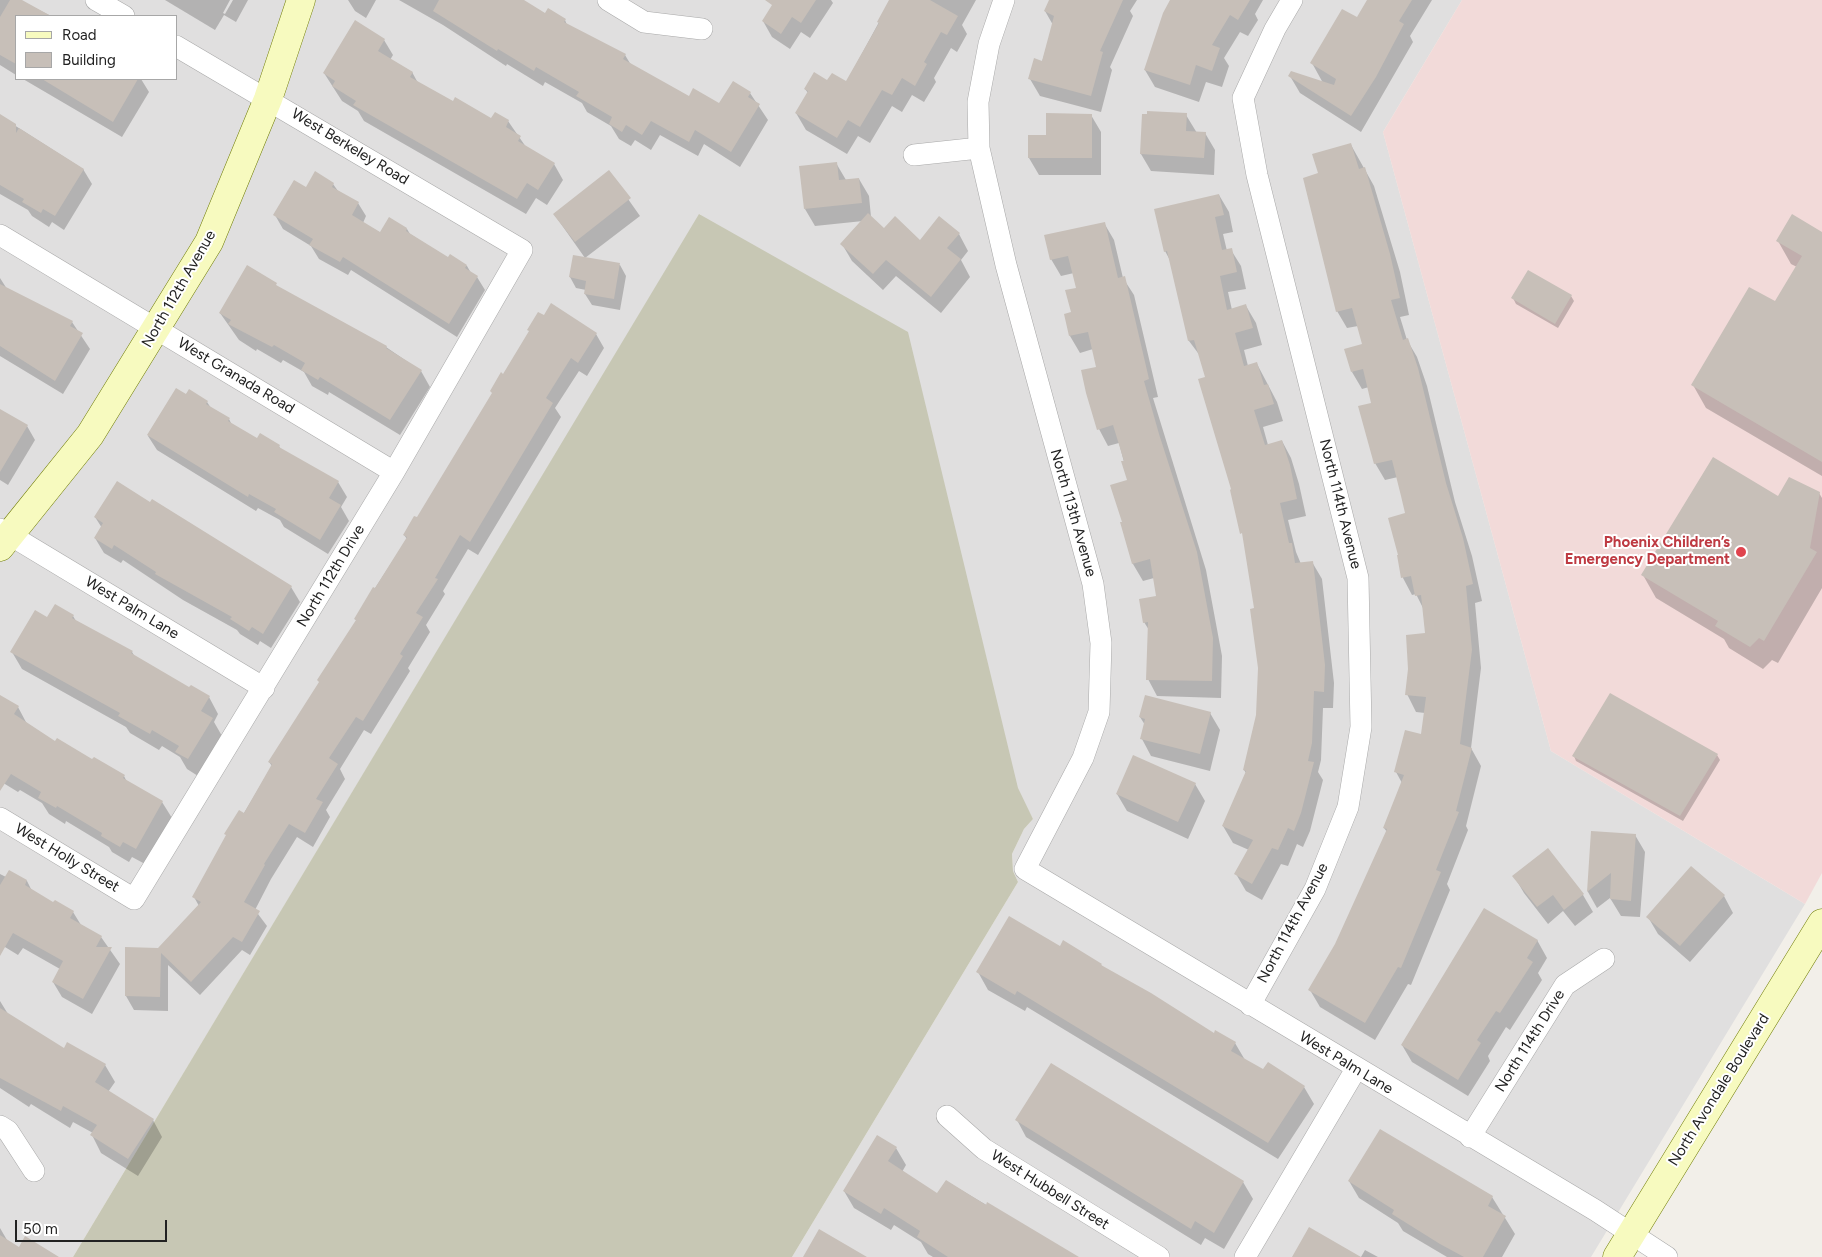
<!DOCTYPE html>
<meta charset="utf-8">
<style>
body{margin:0}
#map{position:relative;width:1822px;height:1257px;overflow:hidden;background:#f2efe9;font-family:Figtree,sans-serif}
canvas{display:block}
.legend{position:absolute;left:15px;top:15px;width:162px;height:65px;box-sizing:border-box;background:#fff;border:1px solid #a7a7a7;margin:0;padding:6px 9px;list-style:none;font-size:15px;color:#222}
.legend li{display:flex;align-items:center;gap:10px;height:25px}
.legend b{width:25px;border:1px solid #a7a7a7}
.scale{position:absolute;left:15px;top:1220px;width:152px;height:22px;box-sizing:border-box;border:2px solid #222;border-top:0;padding-left:6px;font-size:15px;line-height:18px;white-space:nowrap;color:#222;-webkit-text-stroke:4px #fff;paint-order:stroke}
</style>
<div id="map">
<canvas width="1822" height="1257"></canvas>
<ul class="legend">
<li><b style="height:6px;background:#f7fabf"></b>Road</li>
<li><b style="height:14px;background:#c7bfb8"></b>Building</li>
</ul>
<div class="scale">50 m</div>
</div>
<script>
const g = document.querySelector('canvas').getContext('2d');
g.lineJoin = 'round';
function fill(path, color) {
  g.fillStyle = color;
  g.fill(path, 'evenodd');
}
function poly(rows) {
  const path = new Path2D();
  for (const r of rows) {
    path.moveTo(r[0], r[1]);
    for (let i = 2; i < r.length; i += 2) path.lineTo(r[i], r[i + 1]);
  }
  return path;
}
function stroke(path, color, width, dash) {
  g.strokeStyle = color;
  g.lineWidth = width;
  g.lineCap = dash ? 'butt' : 'round';
  g.setLineDash(dash || []);
  g.stroke(path);
}
function drawText(font, color, halo, rows, align = 'center') {
  g.font = font + ' Figtree,sans-serif';
  g.lineWidth = 4;
  g.setLineDash([]);
  g.textBaseline = 'middle';
  g.strokeStyle = halo;
  g.fillStyle = color;
  for (const [text, x, y, turn = 0] of rows) {
    g.save();
    g.translate(x, y);
    g.rotate((+turn || 0) * Math.PI / 180);
    g.textAlign = isNaN(turn) ? turn : align;
    if (halo) g.strokeText(text, 0, 0);
    g.fillText(text, 0, 0);
    g.restore();
  }
}
fill(poly([
 [0,0,1462,0,1383,132,1551,751,1805,904,1591,1257,792,1257,1018,882,1013,871,1012,854,1024,829,1033,819,700,214,73,1257,0,1257],
 [16,16,176,16,176,79,16,79]
]), '#e0dfdf');
fill(poly([
 [1462,0,1822,0,1822,873,1805,904,1551,751,1383,132]
]), '#f2dad9');
fill(poly([
 [699,214,908,332,1018,788,1033,819,1024,829,1012,854,1013,871,1018,882,792,1257,73,1257]
]), '#c7c7b4');
fill(poly([
 [0,0,19,0,51,16,16,16,16,75,0,65],
 [165,0,230,0,223,13,225,14,233,0,248,0,236,22,224,15,215,30],
 [348,0,376,0,366,18,355,11],
 [399,0,521,0,545,15,565,20,567,25,625,55,631,65,689,98,720,105,750,93,768,120,740,167,704,144,698,156,660,135,651,150,635,140,631,146,619,139,611,126,587,112,582,103,545,82,543,86,507,64,506,66,443,25],
 [774,0,831,0,833,3,810,38,801,32,790,49,772,37,763,21,776,1],
 [891,0,976,0,962,25,967,34,957,52,951,48,934,78,936,82,924,102,912,95,902,112,892,106,870,143,858,136,847,154,806,130,796,113,808,93,805,89,827,82,846,83],
 [1050,0,1137,0,1130,11,1133,16,1110,67,1112,70,1101,112,1040,96,1030,79,1042,62,1053,25,1045,11],
 [1172,0,1263,0,1255,14,1258,20,1248,36,1240,32,1224,58,1229,66,1222,87,1206,82,1199,102,1155,87,1145,70],
 [1369,0,1432,0,1410,36,1413,42,1361,132,1300,93,1290,76,1323,83,1312,63,1358,19],
 [384,40,393,55,390,60,412,72,418,83,453,103,492,119,508,121,526,147,554,164,563,180,547,205,536,198,526,214,364,121,358,111,342,101,324,73],
 [23,79,141,79,149,92,122,137],
 [1091,115,1101,132,1101,175,1039,175,1029,158,1047,136],
 [1186,115,1197,133,1205,133,1215,150,1214,175,1151,171,1141,154],
 [0,116,83,169,92,184,64,230,52,222,49,227,32,216,28,210,0,194],
 [1351,145,1374,186,1400,272,1409,315,1400,317,1407,340,1417,357,1427,386,1455,502,1472,556,1482,601,1475,603,1481,668,1471,748,1481,766,1466,826,1468,830,1447,884,1450,890,1411,985,1408,984,1375,1040,1320,1007,1310,990,1337,944,1387,832,1384,828,1402,783,1396,772,1423,736,1425,713,1416,712,1407,694,1426,635,1423,608,1416,594,1412,595,1403,578,1406,514,1398,477,1385,480,1375,463,1373,404,1369,387,1362,389,1352,372,1363,345,1358,326,1347,328,1337,311,1319,174],
 [836,163,846,180,859,179,869,196,871,217,884,230,920,241,959,234,968,251,961,260,970,277,941,313,896,276,883,290,852,261,842,244,863,221,815,226,805,209],
 [609,172,640,216,585,258,554,214],
 [333,184,338,191,358,203,366,216,363,223,381,233,407,229,410,234,449,259,467,266,471,273,477,277,485,290,457,337,351,270,348,275,319,259,311,246,283,229,275,215,306,189],
 [1219,195,1229,212,1233,232,1223,234,1227,251,1231,250,1241,266,1246,289,1228,292,1232,310,1246,306,1256,323,1262,345,1244,350,1248,366,1257,364,1266,381,1277,402,1283,421,1263,427,1268,445,1282,441,1291,458,1299,484,1306,516,1288,520,1296,552,1301,564,1312,562,1322,579,1334,683,1333,708,1323,708,1321,760,1318,772,1323,780,1310,831,1303,847,1297,844,1288,866,1281,864,1262,900,1246,891,1236,874,1249,850,1233,843,1223,826,1246,773,1244,770,1258,715,1259,668,1256,609,1244,538,1207,378,1201,357,1189,341,1171,262,1165,251],
 [1104,223,1114,240,1123,278,1134,295,1158,397,1153,398,1206,570,1222,656,1221,698,1157,696,1148,679,1149,630,1144,622,1158,597,1154,578,1143,581,1133,564,1122,523,1124,522,1129,481,1119,443,1108,446,1099,429,1098,368,1093,349,1080,353,1070,336,1078,289,1074,273,1061,276,1051,259],
 [1822,233,1822,476,1706,408,1693,385,1775,303,1797,267,1791,264,1778,241],
 [620,265,626,276,620,310,592,305,585,294,586,290,576,288,570,277],
 [248,267,278,287,386,347,421,371,430,387,400,435,329,392,328,395,312,386,304,372,283,360,281,363,257,349,256,351,239,340,220,313],
 [0,278,7,289,72,322,90,349,63,394,0,356],
 [1571,296,1574,301,1558,328,1516,304,1513,298],
 [596,334,604,348,587,376,579,371,555,408,561,417,478,555,468,549,443,591,445,594,426,625,430,632,408,668,410,671,371,734,364,730,340,769,345,779,326,810,330,817,313,847,297,837,271,879,255,910,267,926,250,955,242,950,200,995,168,965,168,1011,134,1010,126,996,158,949,199,906,194,897,272,766,269,762,320,683,357,621,355,619,407,539,404,535,417,519,504,375],
 [189,391,207,402,211,408,229,419,232,425,257,440,279,446,281,450,338,482,347,497,341,507,349,521,328,554,284,527,280,520,258,508,256,511,157,450,148,436],
 [0,410,27,426,35,440,8,485,0,480],
 [1819,493,1822,498,1822,588,1778,663,1772,660,1763,669,1729,648,1724,639,1656,598,1643,575,1778,498],
 [152,501,291,587,300,602,271,648,260,641,258,645,240,634,237,630,183,600,123,560,121,563,104,553,95,538,102,528,95,517,151,503],
 [73,616,76,621,132,652,135,657,190,689,209,697,218,714,214,722,222,736,198,776,187,769,180,757,162,746,159,750,130,733,126,727,22,669,12,652,47,619],
 [0,698,18,707,27,724,56,743,124,776,127,782,162,802,172,818,145,864,132,857,129,862,112,852,109,847,66,821,65,824,49,814,42,803,20,790,18,792,0,781],
 [1210,713,1220,730,1210,771,1151,756,1142,739,1145,725,1140,717],
 [1717,755,1720,760,1683,821,1576,761,1574,756],
 [1195,784,1205,801,1188,839,1127,811,1117,794],
 [1592,832,1635,835,1645,852,1640,917,1621,916,1610,898,1597,908,1588,892],
 [9,871,27,881,32,891,54,904,55,901,73,912,81,925,101,937,120,964,92,1014,62,997,53,982,60,969,23,948,18,955,0,944,0,874,6,877],
 [1514,876,1583,895,1593,912,1575,926,1563,911,1548,924,1524,893],
 [1724,896,1733,913,1690,962,1658,934,1648,917],
 [1537,940,1547,958,1538,973,1542,980,1510,1030,1506,1027,1488,1056,1490,1061,1468,1096,1412,1062,1402,1045],
 [1060,948,1101,965,1103,968,1214,1035,1235,1043,1245,1060,1264,1071,1304,1087,1314,1104,1278,1159,1027,1007,1025,1011,988,990,978,972],
 [0,1001,8,1014,64,1050,105,1065,115,1082,108,1092,153,1120,162,1137,138,1176,101,1153,92,1135,93,1133,73,1122,70,1128,31,1104,29,1107,0,1088],
 [1017,1120,1243,1182,1253,1199,1224,1249,1205,1238,1201,1245,1026,1137],
 [896,1148,906,1165,902,1172,937,1195,946,1181,1074,1257,933,1257,928,1254,921,1242,894,1225,891,1230,854,1208,844,1191],
 [1349,1181,1492,1197,1515,1234,1502,1257,1447,1257,1403,1231,1398,1223,1359,1198],
 [0,1228,7,1240,19,1248,51,1257,0,1257],
 [1365,1250,1378,1257,1361,1257]
]), '#0003');
fill(poly([
 [10,0,22,0,51,16,16,16,16,64,0,55,0,17],
 [439,0,524,0,545,13,548,8,566,19,564,22,626,54,623,59,689,96,693,88,719,103,733,81,751,92,748,97,760,104,731,152,695,130,689,142,651,121,642,135,626,125,622,132,609,124,612,117,576,96,579,92,536,67,534,71,498,49,497,51,433,11],
 [765,0,816,0,801,23,792,17,781,34,762,21,772,5],
 [889,0,930,0,958,16,947,35,941,32,924,62,927,64,915,86,902,78,892,95,882,90,860,127,848,120,837,138,795,113,808,91,804,89,814,72,827,80,832,73,846,81,879,23,877,22],
 [1049,0,1123,0,1100,51,1103,52,1091,96,1028,79,1034,58,1042,61,1054,16,1044,11],
 [1170,0,1250,0,1238,20,1230,15,1212,45,1220,48,1212,71,1196,65,1190,85,1144,70,1163,13],
 [1367,0,1412,0,1399,21,1404,24,1376,77,1351,116,1288,76,1291,71,1334,85,1336,79,1310,63,1342,9,1357,17],
 [355,20,385,39,378,51,413,72,410,77,453,101,455,97,491,118,495,112,509,120,506,127,521,136,518,141,555,163,538,190,527,183,517,199,353,105,356,101,332,86,335,81,323,73],
 [42,79,138,79,113,122],
 [1147,111,1187,113,1186,131,1206,132,1204,158,1140,154,1142,114,1147,114],
 [1046,113,1092,114,1092,158,1028,158,1028,135,1046,135],
 [0,114,16,124,16,133,19,128,84,169,55,216,43,209,41,213,22,202,24,199,0,185],
 [1351,143,1359,169,1365,167,1390,254,1400,298,1391,300,1403,340,1408,338,1418,368,1446,483,1463,538,1473,584,1466,586,1472,650,1460,744,1472,748,1456,811,1459,812,1436,870,1441,872,1401,968,1398,967,1365,1023,1308,990,1335,944,1387,829,1383,828,1404,775,1394,772,1405,730,1421,734,1426,697,1405,695,1408,669,1406,635,1425,633,1421,595,1415,596,1411,576,1401,578,1397,555,1398,555,1388,518,1405,513,1401,496,1392,460,1374,464,1358,406,1371,403,1363,369,1351,372,1344,349,1362,344,1352,308,1336,312,1303,178,1318,173,1312,154],
 [837,162,839,180,859,178,862,203,804,209,799,166],
 [609,170,631,198,575,242,553,214],
 [315,171,334,183,332,187,359,202,352,215,380,232,389,217,407,228,406,231,448,257,450,254,467,265,465,268,478,276,449,324,343,257,340,262,309,245,313,239,273,215,294,180,306,187],
 [1219,194,1224,215,1215,217,1222,250,1232,248,1237,272,1220,276,1227,310,1246,304,1253,328,1235,333,1244,366,1257,362,1264,385,1268,384,1274,404,1254,410,1265,445,1282,440,1290,465,1297,499,1280,503,1289,543,1292,543,1295,563,1313,561,1325,665,1324,692,1314,691,1312,743,1308,761,1314,762,1301,813,1294,831,1288,828,1278,850,1272,848,1252,884,1234,874,1253,840,1222,826,1246,771,1243,770,1256,715,1258,668,1250,609,1254,608,1242,533,1240,534,1230,490,1231,489,1198,379,1205,377,1194,340,1188,341,1167,251,1164,252,1154,209],
 [868,213,884,228,895,216,920,240,939,216,960,233,947,248,961,259,931,297,886,260,873,274,840,244],
 [1792,214,1822,232,1822,462,1691,385,1749,287,1775,301,1802,256,1776,241],
 [1105,222,1118,278,1125,276,1149,379,1144,381,1159,434,1197,552,1213,638,1212,681,1146,680,1148,622,1143,623,1139,599,1156,596,1150,559,1132,564,1120,522,1122,522,1110,485,1127,480,1121,461,1124,461,1113,425,1097,430,1086,393,1081,370,1096,367,1088,332,1069,336,1064,314,1071,312,1065,290,1076,288,1068,256,1050,260,1044,235],
 [573,255,620,263,614,299,584,294,586,281,569,277],
 [247,265,277,283,276,285,387,346,386,348,422,370,390,420,320,377,318,380,301,370,305,363,274,345,272,347,228,324,231,320,219,313],
 [1528,270,1572,295,1555,324,1511,298],
 [0,284,73,321,70,326,83,333,55,381,0,346],
 [551,303,597,333,578,363,571,358,546,398,553,403,470,542,460,535,435,578,438,579,416,613,423,617,400,654,403,656,363,721,356,717,329,758,338,764,316,799,323,802,305,833,289,824,264,864,265,865,244,902,260,911,242,942,233,937,191,982,161,953,160,997,125,996,125,947,158,948,201,902,192,897,226,835,224,834,239,810,244,813,272,764,268,762,319,682,317,680,356,620,354,619,373,587,375,588,407,537,403,535,414,516,417,517,492,393,490,391,501,372,503,374,529,331,527,330,538,312,544,315],
 [176,388,186,394,189,389,208,401,206,404,230,418,228,421,257,438,260,433,280,445,279,447,339,481,329,498,341,505,320,540,274,512,276,509,249,494,248,497,147,435],
 [0,409,28,425,0,472],
 [1713,457,1778,496,1789,477,1820,492,1810,548,1817,552,1764,641,1759,638,1750,647,1715,626,1718,621,1641,575],
 [117,481,150,502,152,499,292,586,263,634,252,627,249,631,230,619,232,617,155,574,156,572,114,545,112,549,94,538,103,523,94,517],
 [55,604,74,615,72,618,133,651,131,653,189,687,191,685,210,696,201,711,213,718,188,759,175,752,179,746,152,730,150,734,118,716,120,713,10,652,35,610,47,617],
 [1610,693,1718,754,1680,816,1572,756],
 [0,695,19,706,14,714,55,741,57,738,92,759,94,757,125,775,123,778,163,801,136,849,123,842,120,847,101,836,102,833,57,806,56,808,38,798,41,792,11,774,0,791],
 [1145,695,1211,712,1200,754,1140,739,1145,719,1139,717],
 [1133,755,1196,783,1178,822,1116,794],
 [1591,831,1636,834,1631,901,1610,899,1611,873,1587,892],
 [1548,848,1584,894,1564,910,1553,895,1537,907,1512,876],
 [1691,866,1725,895,1680,946,1646,917],
 [9,870,27,880,25,885,53,902,55,900,74,911,70,918,102,936,96,947,112,947,83,999,52,982,63,961,13,933,0,956,0,885],
 [1484,908,1538,940,1527,958,1533,962,1500,1013,1496,1011,1477,1040,1481,1043,1458,1080,1401,1045],
 [1009,916,1060,946,1063,940,1102,964,1101,965,1151,993,1214,1033,1215,1030,1236,1042,1231,1051,1263,1069,1268,1062,1305,1086,1268,1143,1017,991,1015,995,976,972],
 [0,1008,64,1048,67,1042,106,1064,95,1082,154,1119,128,1159,90,1135,97,1125,63,1106,61,1111,0,1078],
 [1051,1063,1244,1181,1214,1233,1195,1221,1191,1229,1015,1120],
 [1380,1129,1493,1196,1488,1206,1506,1216,1483,1257,1464,1257,1440,1244,1392,1214,1394,1210,1348,1181],
 [877,1135,897,1147,888,1161,937,1193,946,1180,986,1205,987,1202,1079,1257,948,1257,917,1237,920,1231,884,1208,881,1214,843,1191],
 [1309,1227,1361,1257,1292,1257],
 [819,1229,867,1257,803,1257],
 [0,1235,19,1247,25,1236,59,1257,0,1257]
]), '#c7bfb8');
const street = poly([
 [96,0,124,16],
 [608,0,644,22,702,29],
 [1004,0,989,44,978,102,979,148,1006,265,1093,584,1101,643,1099,712,1083,758,1025,869,1595,1210,1667,1257],
 [914,155,979,148],
 [0,235,394,472],
 [0,529,264,688],
 [0,818,134,899,394,472,522,250,176,46],
 [1250,1005,1315,889,1348,807,1361,727,1358,578,1257,175,1243,98,1275,29,1292,0],
 [947,1116,984,1149,1159,1257],
 [0,1126,8,1131,34,1171],
 [1470,1137,1565,985,1604,959],
 [1245,1257,1356,1069]
]);
const secondary = poly([
 [0,547,90,435,209,242,268,99,301,0],
 [1617,1257,1822,923]
]);
stroke(street, '#a9a9a9', 22);
stroke(secondary, '#707d05', 29);
stroke(street, '#fff', 21);
stroke(secondary, '#f7fabf', 28);
for (const [x, y, r, color] of [
 [1741,552,6,"#e0444e"]
]) {
  const dot = new Path2D();
  dot.arc(x, y, r, 0, 2 * Math.PI);
  g.fillStyle = color;
  g.fill(dot);
  stroke(dot, '#fff', 2);
}
drawText('15px', '#222', '#fff', [
 ["West Berkeley Road",350,147,31],
 ["North 112th Avenue",179,289,-60],
 ["West Granada Road",236,376,31],
 ["North 114th Avenue",1340,504,76],
 ["North 113th Avenue",1073,513,74],
 ["North 112th Drive",331,576,-59],
 ["West Palm Lane",132,608,31],
 ["West Holly Street",67,858,31],
 ["North 114th Avenue",1293,923,-62],
 ["North 114th Drive",1530,1041,-58],
 ["West Palm Lane",1346,1063,31],
 ["North Avondale Boulevard",1719,1090,-58],
 ["West Hubbell Street",1050,1190,32]
]);
drawText('bold 15px', '#be3a42', '#fff', [
 ["Phoenix Children’s",1730,543],
 ["Emergency Department",1730,560]
], 'right');
</script>
